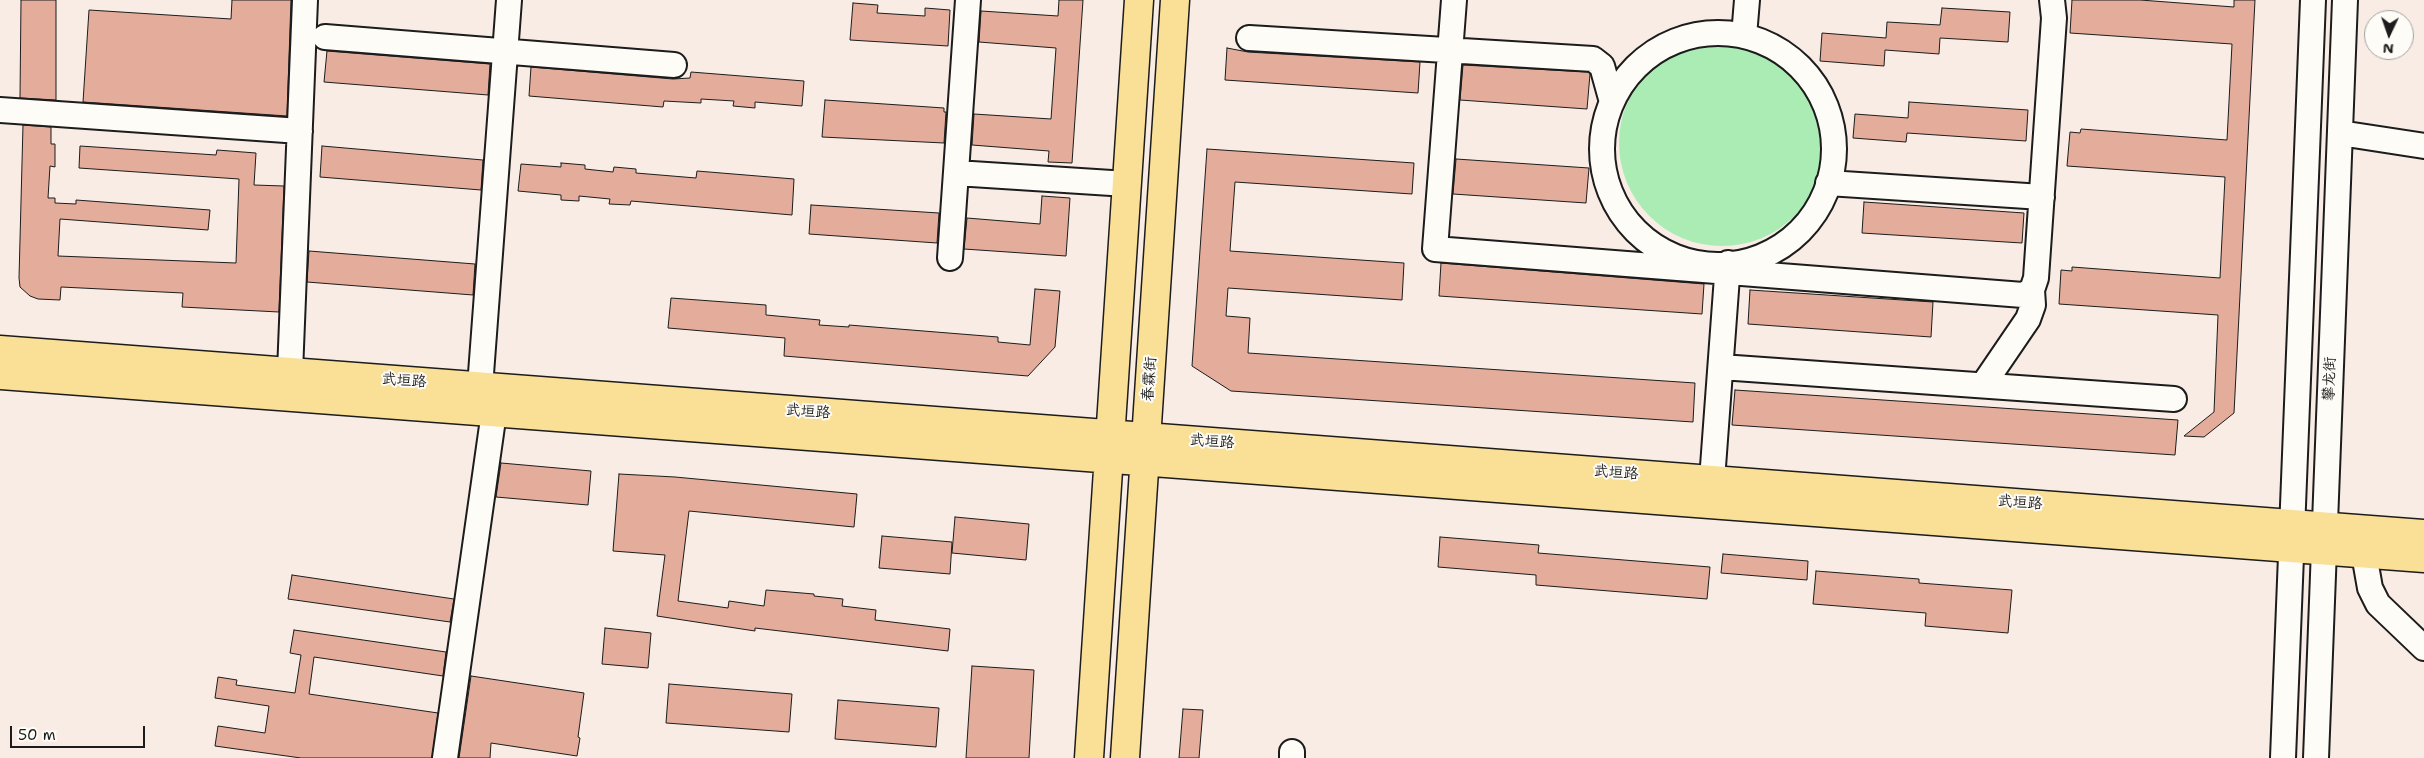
<!DOCTYPE html>
<meta charset="utf-8">
<style>
body{margin:0}
#map{position:relative;width:2424px;height:758px;overflow:hidden;background:#f8ece5;font-family:"Shantell Sans",sans-serif}
canvas{display:block}
.north{position:absolute;left:2364px;top:10px;width:50px;height:50px;box-sizing:border-box;background:#fdfcf7;border:1px solid #a3a29f;border-radius:50%;rotate:183deg;font-size:14px;font-weight:700;line-height:20px;text-align:center;color:#1c1c1c}
.north::after{content:'';display:block;margin:auto;width:18px;height:22px;background:#1c1c1c;clip-path:polygon(50% 0,100% 100%,50% 72%,0 100%)}
.scale{position:absolute;left:10px;top:726px;width:135px;height:22px;box-sizing:border-box;border:2px solid #1c1c1c;border-top:0;padding-left:6px;font-size:15px;line-height:18px;white-space:nowrap;color:#1c1c1c;-webkit-text-stroke:4px #fdfcf7;paint-order:stroke}
</style>
<div id="map">
<canvas width="2424" height="758"></canvas>
<div class="north">N</div>
<div class="scale">50 m</div>
</div>
<script>
const g = document.querySelector('canvas').getContext('2d');
g.lineJoin = 'round';
function fill(path, color) {
  g.fillStyle = color;
  g.fill(path, 'evenodd');
}
function poly(rows) {
  const path = new Path2D();
  for (const r of rows) {
    if (r.length === 3) {
      path.moveTo(r[0] + r[2], r[1]);
      path.arc(r[0], r[1], r[2], 0, 2 * Math.PI);
      continue;
    }
    path.moveTo(r[0], r[1]);
    for (let i = 2; i < r.length; i += 2) path.lineTo(r[i], r[i + 1]);
  }
  return path;
}
function stroke(path, color, width, dash) {
  g.strokeStyle = color;
  g.lineWidth = width;
  g.lineCap = dash ? 'butt' : 'round';
  g.setLineDash(dash || []);
  g.stroke(path);
}
function drawText(font, color, halo, rows, align = 'center') {
  g.font = font + ' "Shantell Sans","LXGW WenKai TC",sans-serif';
  g.lineWidth = 4;
  g.setLineDash([]);
  g.textBaseline = 'middle';
  g.strokeStyle = halo;
  g.fillStyle = color;
  for (const [text, x, y, turn = 0] of rows) {
    g.save();
    g.translate(x, y);
    g.rotate((+turn || 0) * Math.PI / 180);
    g.textAlign = isNaN(turn) ? turn : align;
    if (halo) g.strokeText(text, 0, 0);
    g.fillText(text, 0, 0);
    g.restore();
  }
}
fill(poly([
 [1722,143,103]
]), '#abecb5');
const building = poly([
 [21,0,56,0,56,100,20,98,21,0],
 [232,0,291,0,287,116,83,102,89,10,231,19,232,0],
 [1059,0,1083,0,1072,163,1048,162,1049,151,972,145,974,114,1051,119,1056,48,979,42,981,11,1058,16,1059,0],
 [2072,0,2140,0,2234,7,2234,0,2255,0,2234,413,2204,437,2184,436,2214,412,2218,315,2059,304,2061,270,2072,271,2072,267,2220,278,2225,177,2067,166,2070,132,2080,133,2081,129,2227,140,2232,44,2070,33,2072,0],
 [853,3,878,5,877,13,925,16,925,8,950,10,948,46,850,40,853,3],
 [1942,8,2010,12,2008,42,1940,38,1939,54,1885,50,1884,66,1820,61,1822,33,1886,38,1887,22,1940,25,1942,8],
 [1227,48,1248,52,1420,62,1418,93,1225,80,1227,48],
 [327,51,490,64,488,95,324,82,327,51],
 [1463,65,1588,72,1590,74,1587,109,1460,100,1463,65],
 [531,67,673,79,690,78,691,72,804,81,802,106,755,102,755,108,733,106,734,101,701,99,701,103,664,101,663,107,529,96,531,67],
 [825,100,944,108,944,112,946,112,944,143,822,137,825,100],
 [1909,102,2028,110,2026,141,1907,133,1906,142,1853,138,1855,114,1908,118,1909,102],
 [23,125,51,127,51,144,55,144,55,167,50,166,48,198,55,198,55,203,76,204,76,200,210,210,208,230,60,219,58,256,236,263,239,179,79,168,80,146,216,155,217,150,256,153,254,185,284,186,279,312,182,307,183,293,61,287,60,300,38,299,30,296,20,287,19,278,23,125],
 [322,146,483,160,481,190,320,177,322,146],
 [1207,149,1414,163,1412,194,1235,182,1230,251,1404,263,1402,300,1228,288,1226,316,1250,318,1248,353,1695,383,1693,422,1231,391,1192,366,1207,149],
 [1456,159,1589,168,1586,203,1453,194,1456,159],
 [561,163,585,165,585,169,613,172,614,167,636,169,636,173,696,178,697,171,794,179,792,215,631,201,630,205,609,204,610,199,579,196,579,201,561,200,561,195,518,191,521,164,561,167,561,163],
 [1042,196,1070,198,1066,256,964,249,967,218,1040,224,1042,196],
 [1864,202,2024,213,2022,243,1862,233,1864,202],
 [811,205,939,213,937,243,809,234,811,205],
 [309,251,475,264,473,295,307,282,309,251],
 [1441,263,1704,284,1702,314,1439,296,1441,263],
 [1035,289,1060,291,1055,347,1028,376,784,356,785,338,668,328,671,298,766,305,766,315,820,320,819,325,849,327,849,325,998,337,998,342,1030,345,1035,289],
 [1750,290,1933,302,1931,337,1748,324,1750,290],
 [1735,390,2178,420,2175,455,1732,425,1735,390],
 [501,463,591,471,588,505,496,497,501,463],
 [619,474,675,477,857,494,854,527,689,511,678,601,728,608,729,601,764,606,766,590,814,594,814,596,843,599,842,606,876,610,875,620,950,629,948,651,755,628,755,631,657,616,665,555,613,551,619,474],
 [955,517,1029,524,1026,560,952,553,955,517],
 [882,536,952,542,950,574,879,568,882,536],
 [1440,537,1539,545,1538,553,1710,567,1707,599,1536,585,1536,575,1438,567,1440,537],
 [1723,554,1808,561,1807,580,1721,573,1723,554],
 [1816,571,1919,579,1919,583,2012,590,2008,633,1925,626,1926,613,1813,604,1816,571],
 [292,575,454,599,450,622,288,599,292,575],
 [605,628,651,633,648,668,602,664,605,628],
 [294,630,446,652,443,676,314,657,309,694,438,713,432,758,301,758,215,746,218,726,265,733,269,706,215,698,218,677,237,680,236,685,295,693,301,655,290,653,294,630],
 [972,666,1034,670,1029,758,966,758,972,666],
 [471,676,584,693,578,737,580,738,577,756,491,743,490,758,459,758,471,676],
 [669,684,792,694,789,732,666,723,669,684],
 [838,700,939,708,936,747,835,739,838,700],
 [1183,709,1203,710,1199,758,1179,758,1183,709]
]);
fill(building, '#e3ac9b');
stroke(building, '#1c1c1c', 1);
const minor = poly([
 [1454,0,1435,249,2023,295,2032,290,2036,278,2054,18,2052,0],
 [1718,149,116],
 [1744,36,1747,0],
 [325,37,674,65],
 [1249,38,1593,59,1602,66,1612,102],
 [0,110,300,131],
 [2340,133,2424,146],
 [956,173,1127,184],
 [1828,183,2042,197],
 [950,258,968,0],
 [1721,367,2174,399],
 [290,372,305,0],
 [1983,385,2028,319,2033,305,2032,290],
 [480,387,509,0],
 [1712,480,1728,263],
 [2364,554,2370,588,2378,604,2424,648],
 [445,758,494,412],
 [1292,758,1292,752],
 [2283,758,2313,0],
 [2316,758,2345,0]
]);
const major = poly([
 [0,350,2424,534],
 [0,375,2424,558],
 [1089,758,1139,0],
 [1125,758,1175,0]
]);
stroke(minor, '#1c1c1c', 28);
stroke(major, '#1c1c1c', 31);
stroke(minor, '#fdfcf7', 24);
stroke(major, '#fadf96', 28);
drawText('15px', '#1c1c1c', '#fdfcf7', [
 ["春霖街",1150,379,-86],
 ["攀龙街",2330,379,-88],
 ["武垣路",404,381,4],
 ["武垣路",808,412,4],
 ["武垣路",1212,442,4],
 ["武垣路",1616,473,4],
 ["武垣路",2020,503,4]
]);
</script>
